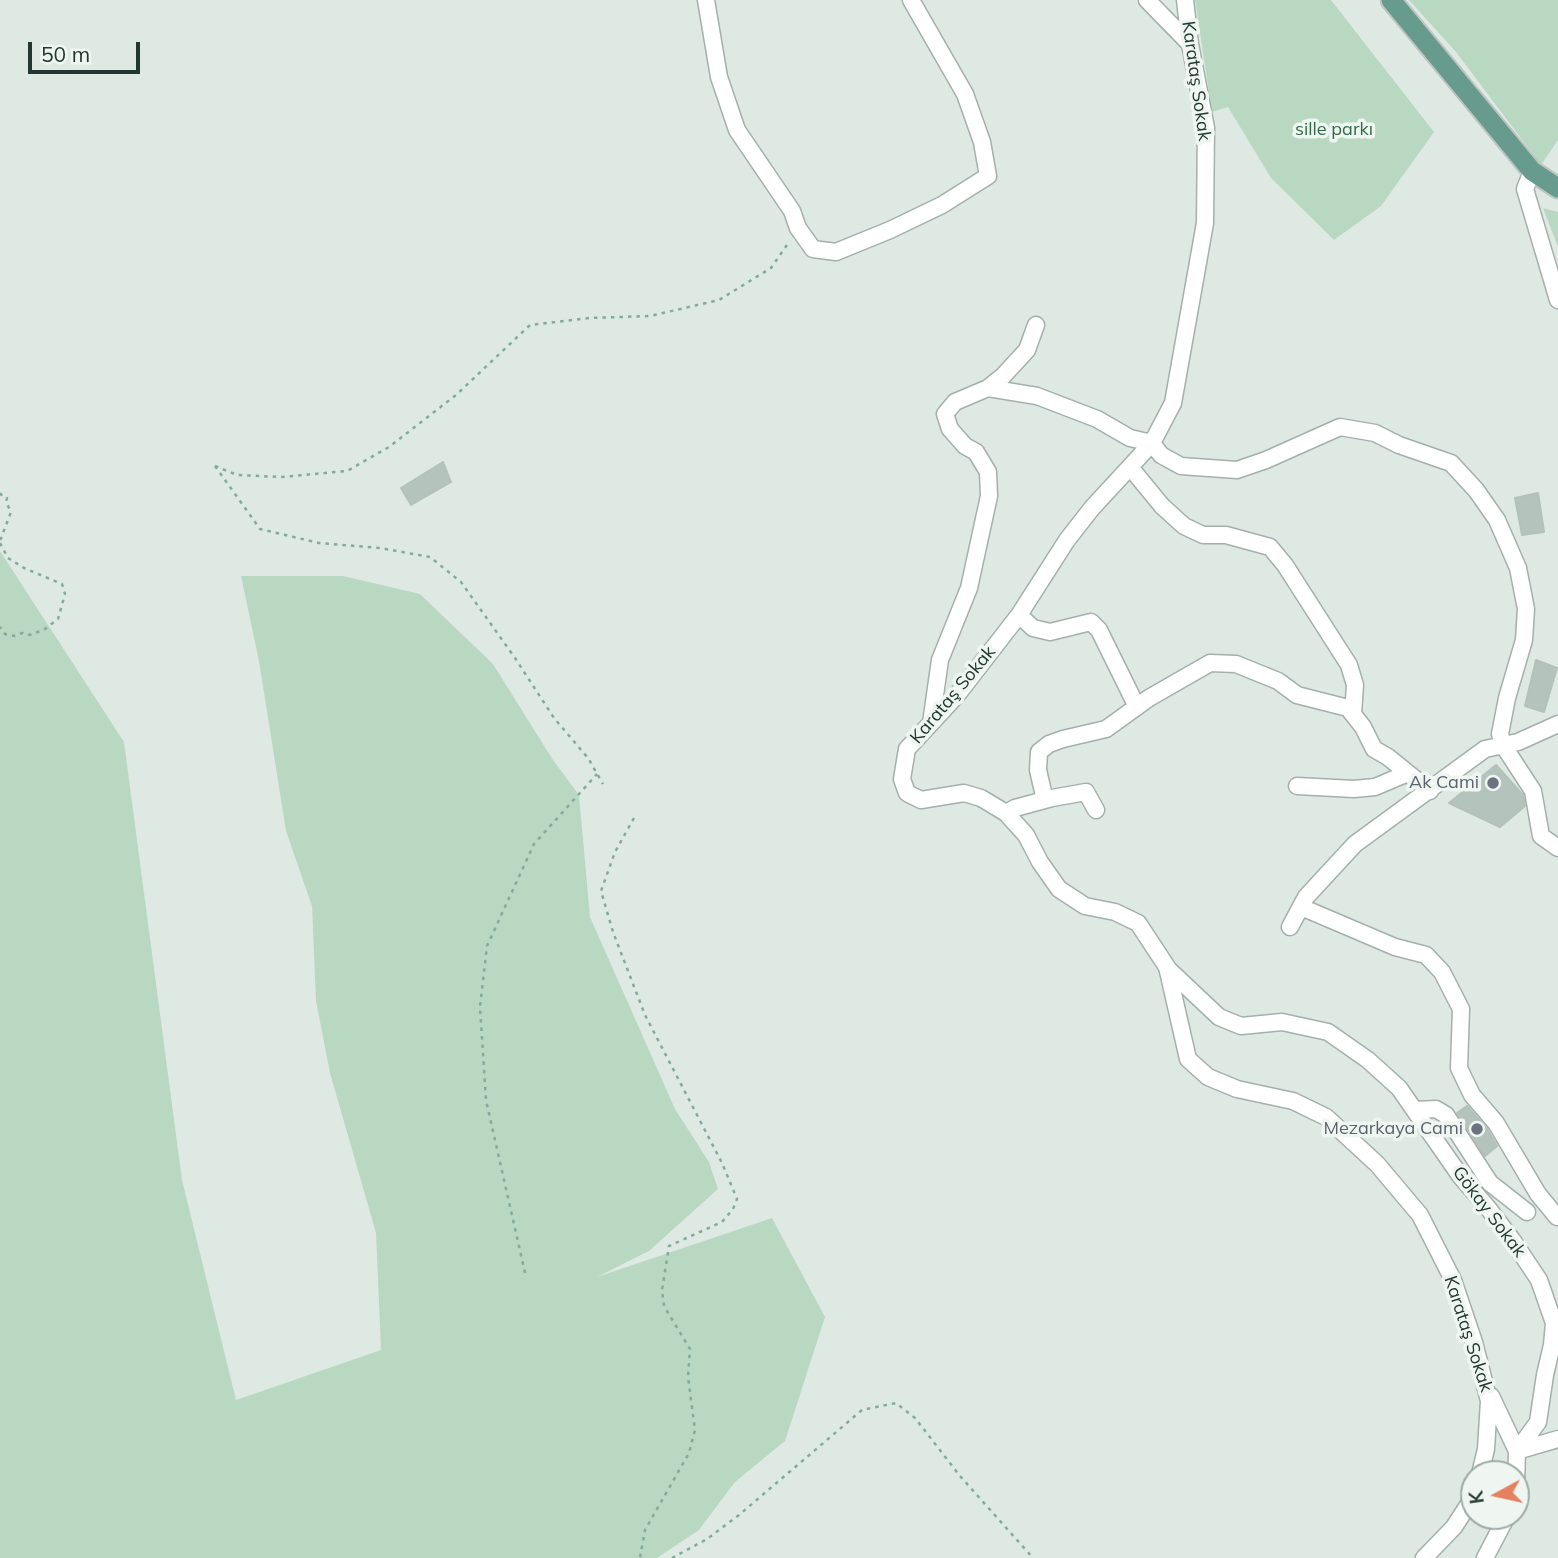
<!DOCTYPE html>
<meta charset="utf-8">
<style>
body{margin:0}
#map{position:relative;width:1558px;height:1558px;overflow:hidden;background:#dfe9e4;font-family:Mulish,sans-serif}
canvas{display:block}
.north{position:absolute;left:1460px;top:1460px;width:70px;height:70px;box-sizing:border-box;background:#eff6f2;border:2px solid #9daaa5;border-radius:50%;rotate:262deg;font-size:19px;font-weight:700;line-height:28px;text-align:center;color:#223731}
.north::after{content:'';display:block;margin:auto;width:24px;height:32px;background:#e58060;clip-path:polygon(50% 0,100% 100%,50% 72%,0 100%)}
.scale{position:absolute;left:28px;top:42px;width:112px;height:32px;box-sizing:border-box;border:4px solid #223731;border-top:0;padding-left:9px;font-size:21px;line-height:24px;white-space:nowrap;color:#223731;-webkit-text-stroke:5px #eff6f2;paint-order:stroke}
</style>
<div id="map">
<canvas width="1558" height="1558"></canvas>
<div class="north">K</div>
<div class="scale">50 m</div>
</div>
<script>
const g = document.querySelector('canvas').getContext('2d');
g.lineJoin = 'round';
function fill(path, color) {
  g.fillStyle = color;
  g.fill(path, 'evenodd');
}
function poly(rows) {
  const path = new Path2D();
  for (const r of rows) {
    path.moveTo(r[0], r[1]);
    for (let i = 2; i < r.length; i += 2) path.lineTo(r[i], r[i + 1]);
  }
  return path;
}
function stroke(path, color, width, dash) {
  g.strokeStyle = color;
  g.lineWidth = width;
  g.lineCap = dash ? 'butt' : 'round';
  g.setLineDash(dash || []);
  g.stroke(path);
}
function drawText(font, color, halo, rows, align = 'center') {
  g.font = font + ' Mulish,sans-serif';
  g.lineWidth = 7;
  g.setLineDash([]);
  g.textBaseline = 'middle';
  g.strokeStyle = halo;
  g.fillStyle = color;
  for (const [text, x, y, turn = 0] of rows) {
    g.save();
    g.translate(x, y);
    g.rotate((+turn || 0) * Math.PI / 180);
    g.textAlign = isNaN(turn) ? turn : align;
    if (halo) g.strokeText(text, 0, 0);
    g.fillText(text, 0, 0);
    g.restore();
  }
}
fill(poly([
 [1195,0,1331,0,1434,132,1381,206,1334,240,1271,178,1228,107,1212,112],
 [1409,0,1558,0,1558,140,1541,165,1456,52],
 [1543,208,1558,212,1558,247],
 [0,551,124,742,182,1180,236,1400,381,1350,376,1233,330,1073,316,1001,312,906,286,831,259,661,241,576,343,576,420,594,493,664,553,760,579,795,590,917,675,1109,709,1162,718,1189,649,1251,597,1277,772,1218,825,1317,785,1441,735,1482,699,1530,657,1558,0,1558]
]), '#b9d8c1');
const building = poly([
 [443,462,451,482,411,505,401,488,443,462],
 [1538,493,1544,532,1522,535,1515,498,1538,493],
 [1536,660,1557,668,1544,712,1525,706,1536,660],
 [1496,765,1523,795,1525,806,1500,827,1449,803,1496,765],
 [1467,1106,1487,1129,1497,1146,1485,1156,1457,1113,1467,1106]
]);
fill(building, '#b5c3bd');
stroke(building, '#b2c2bb', 2);
const minor = poly([
 [706,0,719,77,737,130,792,211,798,228,813,249,836,252,890,230,942,205,988,176,982,142,965,94,911,0],
 [1147,0,1190,44],
 [1185,0,1190,44,1206,128,1205,223,1173,403,1152,443,1092,508,1067,540,1019,615,957,695,907,749,902,779,907,793,921,800,964,793,981,798,1006,813,1026,835,1040,862,1059,889,1085,906,1115,912,1138,923,1167,967,1188,1059,1208,1077,1237,1089,1293,1101,1326,1117,1377,1164,1420,1215,1453,1280,1474,1342,1489,1401,1486,1449,1480,1474],
 [1532,171,1525,189,1558,300],
 [988,388,1037,396,1097,419,1130,438,1152,443,1161,455,1181,466,1237,470,1266,460,1340,427,1375,433,1399,445,1451,463,1476,490,1497,520,1518,568,1526,609,1524,640,1507,698,1500,734,1503,745,1533,791,1541,836,1558,848],
 [1130,467,1162,506,1184,526,1203,535,1226,535,1270,547,1285,565,1349,665,1355,685,1353,714],
 [1019,615,1033,628,1050,632,1091,622,1099,630,1137,707],
 [931,723,940,660,969,588,989,496,988,472,976,452,965,446,950,429,945,414,955,402,988,388,1003,376,1027,350,1036,325],
 [1297,786,1354,789,1375,787,1408,773],
 [1045,800,1038,770,1039,752,1049,744,1063,739,1106,729,1149,698,1210,663,1236,664,1278,681,1297,695,1348,708,1363,727,1374,749,1388,757,1430,791],
 [1006,813,1015,808,1052,798,1086,792,1096,810],
 [1301,907,1395,947,1426,955,1442,972,1461,1009,1459,1068,1472,1095,1496,1123,1538,1194,1557,1217],
 [1290,927,1306,897,1355,844,1485,749,1518,742,1558,724],
 [1167,968,1219,1017,1241,1026,1282,1022,1328,1032,1368,1060,1399,1088,1461,1177,1488,1208,1513,1241,1539,1280,1554,1323,1552,1345,1545,1375,1538,1422,1517,1451,1516,1486],
 [1415,1110,1436,1109,1446,1115,1490,1183,1527,1212],
 [1491,1396,1517,1451,1558,1439],
 [1424,1558,1454,1527,1474,1496],
 [1485,1558,1507,1516]
]);
const major = poly([
 [1391,0,1532,171,1558,188]
]);
stroke(minor, '#a3b0ab', 19);
stroke(major, '#bdc3c1', 23);
stroke(poly([
 [215,466,237,475,281,477,347,471,389,447,456,395,530,325,589,318,650,316,719,300,771,268,789,242],
 [215,466,260,529,319,543,380,548,430,557,461,582,515,658,554,718,588,758,603,784],
 [0,493,3,497,7,498,6,502,11,512,0,541],
 [0,543,8,558,24,568,62,584,65,594,58,619,45,629,30,635,22,633,14,636,5,634,0,627],
 [634,818,615,852,601,891,613,932,645,1015,722,1163,737,1199,733,1209,722,1222,669,1246,662,1290,664,1306,690,1349,688,1377,695,1430,689,1453,645,1530,640,1558],
 [525,1273,486,1100,480,1007,487,946,534,844,597,774],
 [672,1558,707,1539,739,1515,862,1410,896,1403,915,1418,960,1476,1033,1558]
]), '#82aa9d', 2.5, [3.5, 5]);
stroke(minor, '#fff', 16);
stroke(major, '#679b8d', 19);
for (const [x, y, r, color] of [
 [1493,783,7,"#6b7280"],
 [1477,1129,7,"#6b7280"]
]) {
  const dot = new Path2D();
  dot.arc(x, y, r, 0, 2 * Math.PI);
  g.fillStyle = color;
  g.fill(dot);
  stroke(dot, '#eff6f2', 2.5);
}
drawText('18px', '#223731', '#eff6f2', [
 ["Karataş Sokak",1196,81,82],
 ["Karataş Sokak",953,695,-50],
 ["Gökay Sokak",1489,1212,53],
 ["Karataş Sokak",1468,1334,72]
]);
drawText('18px', '#306a46', '#eff6f2', [
 ["sille parkı",1334,130]
]);
drawText('18px', '#5b616d', '#eff6f2', [
 ["Ak Cami",1479,783],
 ["Mezarkaya Cami",1463,1129]
], 'right');
</script>
